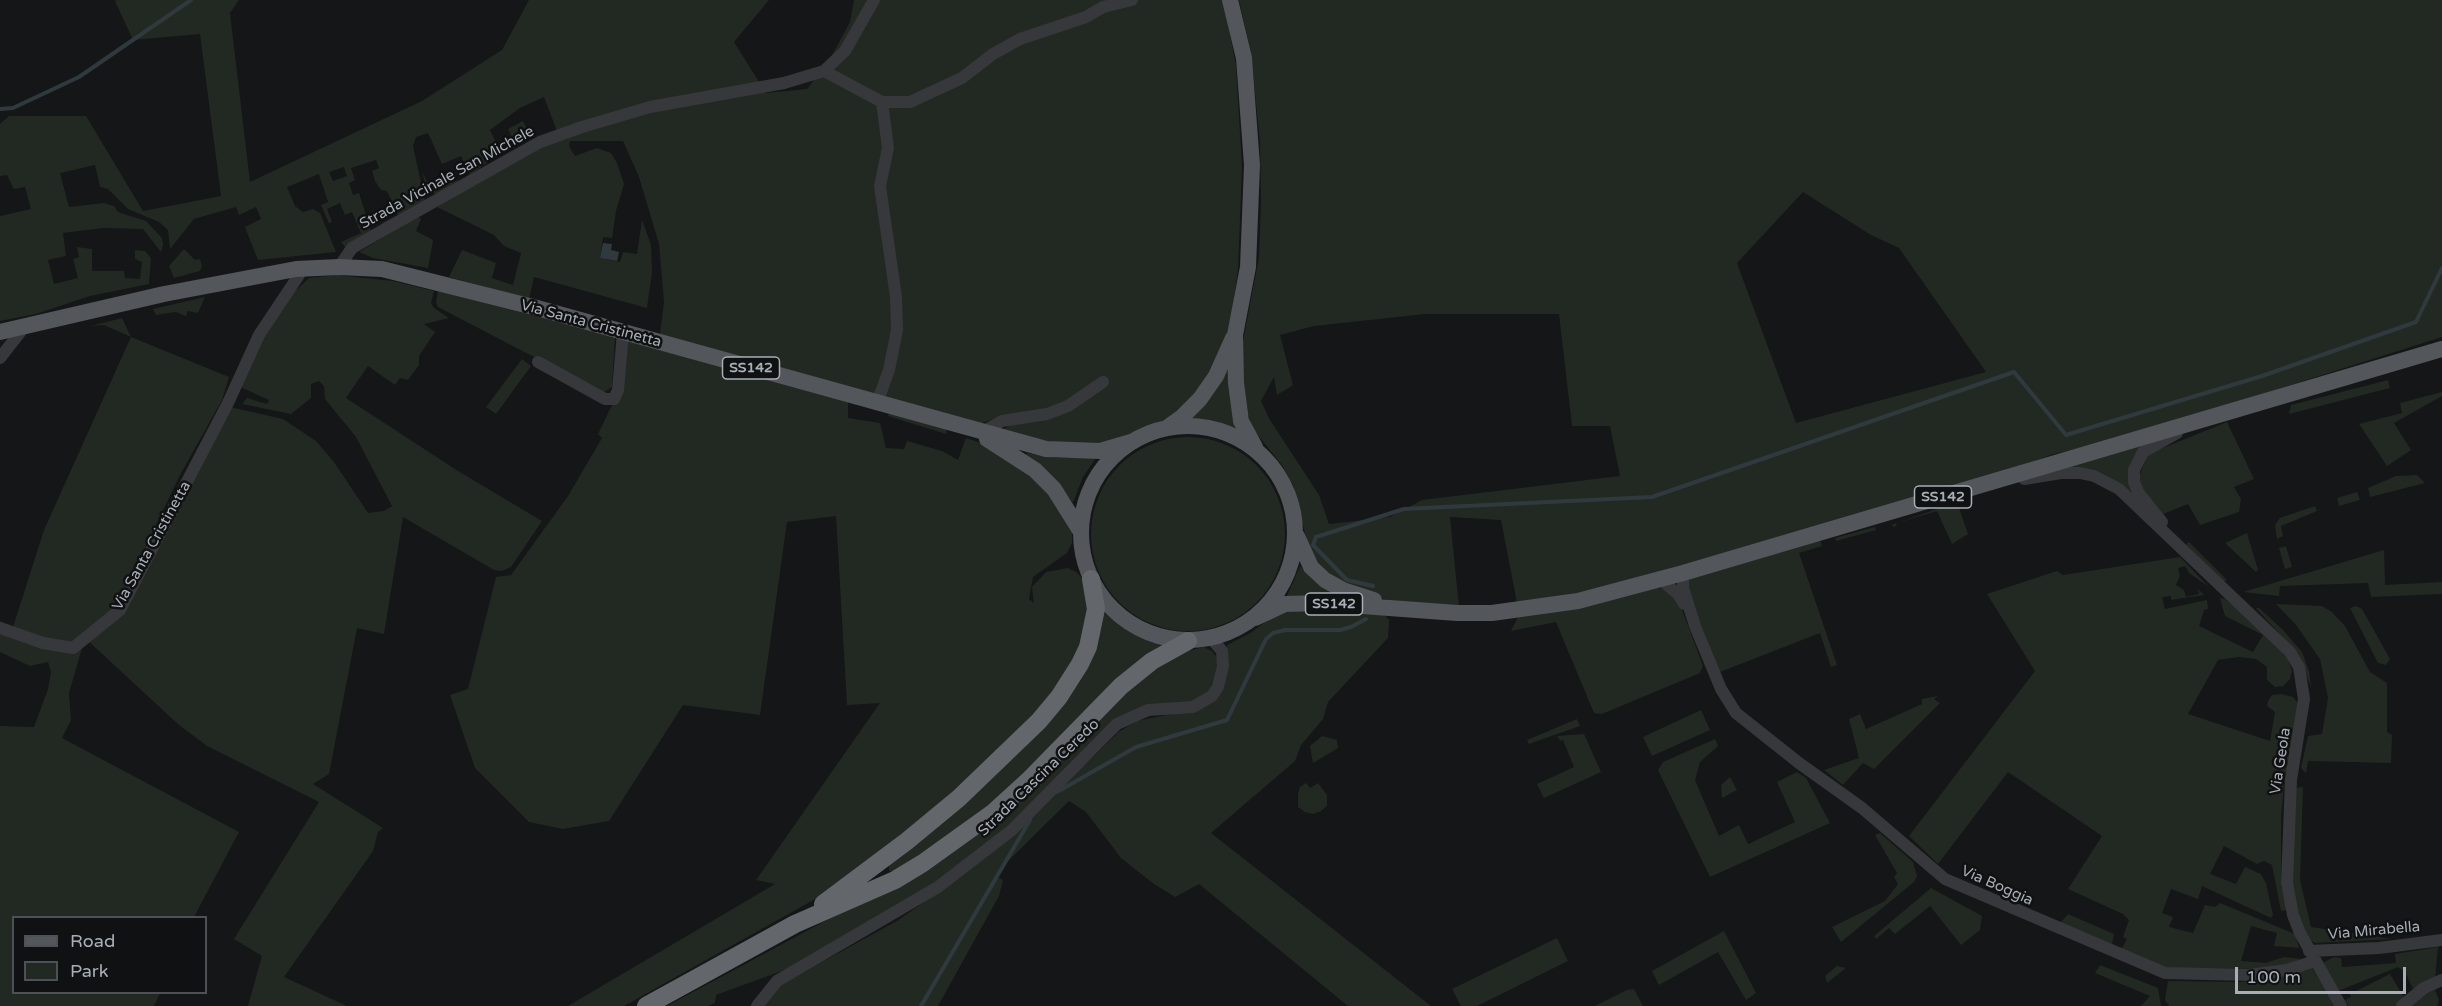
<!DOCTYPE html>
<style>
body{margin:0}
#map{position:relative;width:2442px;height:1006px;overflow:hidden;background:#151617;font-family:"Varela Round",sans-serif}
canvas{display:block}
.legend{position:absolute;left:12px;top:916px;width:195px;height:78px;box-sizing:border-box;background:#101112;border:2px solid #4d5054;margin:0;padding:8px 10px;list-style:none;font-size:18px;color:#a8afb6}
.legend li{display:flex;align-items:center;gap:12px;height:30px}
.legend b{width:30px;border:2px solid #4d5054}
.scale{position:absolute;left:2235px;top:967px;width:171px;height:27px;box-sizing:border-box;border:3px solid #a8afb6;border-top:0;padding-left:8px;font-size:18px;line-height:21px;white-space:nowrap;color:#a8afb6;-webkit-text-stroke:4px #101112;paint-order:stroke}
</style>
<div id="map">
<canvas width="2442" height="1006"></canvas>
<ul class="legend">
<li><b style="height:8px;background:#53565a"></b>Road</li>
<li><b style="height:16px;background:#222922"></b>Park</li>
</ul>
<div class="scale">100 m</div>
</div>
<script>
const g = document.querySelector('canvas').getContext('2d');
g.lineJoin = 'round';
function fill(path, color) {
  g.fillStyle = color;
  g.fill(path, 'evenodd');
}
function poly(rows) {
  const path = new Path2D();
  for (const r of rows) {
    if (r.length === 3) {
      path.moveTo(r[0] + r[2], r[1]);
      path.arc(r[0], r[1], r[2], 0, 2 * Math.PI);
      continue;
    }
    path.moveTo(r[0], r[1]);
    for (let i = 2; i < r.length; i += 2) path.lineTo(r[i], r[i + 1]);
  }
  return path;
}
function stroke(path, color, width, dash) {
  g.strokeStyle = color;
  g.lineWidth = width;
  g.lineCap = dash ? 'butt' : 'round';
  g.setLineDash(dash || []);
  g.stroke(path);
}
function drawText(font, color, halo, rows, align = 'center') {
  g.font = font + ' "Varela Round",sans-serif';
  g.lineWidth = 5;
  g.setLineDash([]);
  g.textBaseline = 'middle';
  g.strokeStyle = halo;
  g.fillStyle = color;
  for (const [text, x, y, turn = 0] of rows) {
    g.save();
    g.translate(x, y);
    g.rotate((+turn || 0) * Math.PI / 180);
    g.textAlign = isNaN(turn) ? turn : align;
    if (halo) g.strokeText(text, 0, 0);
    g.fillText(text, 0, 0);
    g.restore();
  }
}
fill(poly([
 [117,0,239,0,230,13,250,182,422,101,502,50,529,0,769,0,734,42,766,93,807,89,829,61,850,22,854,0,1223,0,1236,65,1242,167,1238,270,1230,326,1224,347,1203,386,1169,419,1119,440,1084,448,998,432,1011,425,1001,416,977,425,660,335,664,302,659,244,639,177,623,141,570,141,569,146,575,156,597,148,611,153,617,163,624,184,616,211,612,238,603,237,600,258,620,262,623,252,637,254,642,220,651,245,652,272,647,308,534,277,529,299,449,277,462,250,496,263,492,278,513,285,521,253,504,246,494,235,437,207,557,131,544,97,520,108,490,130,501,153,470,175,461,156,442,164,428,133,416,137,413,146,425,201,383,226,382,223,398,215,387,191,381,190,375,181,372,171,379,168,376,160,351,168,355,180,349,183,353,195,359,193,371,231,345,247,341,242,361,233,352,212,345,215,340,203,327,209,332,222,329,223,321,205,328,202,319,174,287,187,295,206,303,212,313,209,320,213,336,252,258,260,245,227,261,219,256,207,239,215,236,207,194,219,170,249,168,230,159,222,128,209,108,189,100,187,95,165,60,173,69,207,104,203,114,206,118,212,146,221,162,238,163,245,161,252,143,229,103,228,63,233,66,256,48,260,54,284,78,278,73,259,79,257,77,247,92,249,92,271,124,271,125,278,140,279,142,262,135,259,135,250,145,251,151,258,149,284,90,296,36,314,0,321,0,216,31,209,25,187,14,189,7,175,0,176,0,124,9,116,86,116,143,211,221,196,200,34,133,40,115,1],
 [344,167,347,176,333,181,329,172],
 [1239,0,2442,0,2442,337,2114,441,2054,454,1997,474,1585,593,1517,603,1501,520,1450,517,1459,607,1401,603,1369,595,1342,584,1311,557,1293,485,1282,465,1252,428,1241,389,1243,341,1259,257,1261,201,1260,142,1251,53],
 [1803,192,1871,235,1899,248,1986,372,1796,423,1737,263],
 [1425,314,1559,314,1572,426,1610,426,1620,476,1422,500,1390,517,1329,524,1319,495,1270,420,1261,401,1274,377,1277,395,1293,385,1280,335,1314,326],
 [523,121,530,135,515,143,508,129],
 [422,171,427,182,446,174,450,183,458,180,459,183,438,196,426,187],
 [418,216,421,219,416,231,433,240,428,268,373,258,359,252],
 [184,249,195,260,200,259,202,266,200,271,174,278,169,266],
 [336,275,393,281,434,291,431,303,434,308,449,318,424,324,435,332,419,356,419,365,408,380,400,378,395,385,368,366,346,398,458,471,542,521,511,567,502,571,494,570,403,517,384,634,357,628,329,774,313,784,383,828,378,832,373,851,284,977,347,1006,248,1006,262,956,234,939,319,802,207,746,179,725,85,638,69,693,71,720,62,738,239,832,194,917,14,918,14,992,160,993,154,1006,0,1006,0,726,34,727,48,689,51,672,48,662,30,666,0,652,0,621,13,627,44,530,131,337,104,325,91,326,122,318,131,337,229,377,222,400,180,475,107,627,230,407,283,419,316,441,334,462,368,513,384,511,392,506,356,437,325,399,324,386,319,381,311,384,311,398,291,414,242,404,247,398,267,404,269,400,238,386,258,345,293,293,309,278],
 [438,291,615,337,612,387,603,393,438,307,436,303],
 [205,297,198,313,188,311,186,316,176,312,156,315,153,309],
 [628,341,848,402,848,418,880,423,886,448,904,449,907,441,942,451,958,460,966,438,987,445,1041,482,1072,526,1072,543,1067,553,1033,577,1029,599,1034,603,1032,587,1046,572,1068,568,1076,572,1084,580,1089,591,1088,630,1061,686,993,760,835,888,624,1006,568,1006,775,884,756,880,880,703,847,705,836,516,787,522,760,715,683,705,609,821,563,829,529,822,475,768,450,695,468,689,496,577,511,575,568,496,602,438,598,434,611,407,619,398],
 [522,359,531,366,496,414,486,407],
 [1230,366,1238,431,1213,421,1190,419],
 [2388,380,2390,388,2289,414,2291,405],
 [2442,392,2442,396,2394,423,2411,450,2387,466,2359,424,2402,413,2400,403],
 [889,413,947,429,946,434,888,416],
 [2227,422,2254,479,2234,487,2241,499,2239,512,2200,525,2188,504,2163,514,2141,487,2139,477,2148,454],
 [1188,534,97],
 [2146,443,2131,463,2129,472,2139,502,2108,477,2093,472,2059,469],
 [1027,453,1056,458,1096,458,1083,477,1073,503,1060,486,1025,456],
 [2417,475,2425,483,2370,497,2368,488,2396,476],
 [2357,492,2360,500,2339,506,2337,498],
 [1957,502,1968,534,1952,544,1937,511,1897,523,1895,527,1891,525],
 [2315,506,2317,511,2281,526,2283,536,2277,539,2275,525,2280,518],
 [1875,527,1876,530,1836,541,1835,538],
 [2247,533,2258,570,2256,572,2225,543],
 [1820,540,1822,546,1799,553,1837,665,1831,667,1820,633,1720,672,1687,591,1690,576],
 [2189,542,2227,580,2221,583,2186,544],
 [2286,546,2292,567,2285,569,2279,548],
 [2384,550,2385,585,2442,582,2442,594,2371,597,2368,583,2280,586,2279,596,2243,592],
 [2180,557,2209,587,2189,573,2185,566,2178,568,2180,576,2176,585,2184,590,2186,597,2199,594,2198,589,2204,595,2171,600,2171,596,2162,597,2165,609,2207,600,2208,609,2204,610,2199,626,2253,652,2263,635,2225,616,2220,598,2225,599,2263,629,2288,659,2292,671,2290,679,2283,686,2275,687,2267,680,2267,667,2256,659,2239,657,2218,660,2188,714,2270,741,2275,712,2267,706,2268,701,2272,695,2281,694,2293,697,2298,703,2297,730,2284,783,2281,818,2281,885,2287,910,2281,911,2272,865,2264,861,2257,864,2224,846,2210,874,2236,884,2245,867,2261,874,2266,883,2273,915,2271,918,2202,886,2198,899,2171,889,2162,913,2173,917,2169,927,2193,933,2205,905,2215,907,2220,903,2295,934,2299,948,2274,946,2277,933,2251,926,2241,961,2266,963,2284,957,2301,959,2279,969,2167,968,2121,950,2127,939,2123,937,2129,920,2123,914,2068,889,2102,836,2008,772,1938,864,1909,836,2035,671,1987,594,2057,571,2063,575],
 [1300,566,1319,585,1341,596,1287,596],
 [1656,587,1667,590,1678,599,1703,666,1700,673,1602,714,1594,713,1556,622,1511,631,1518,617],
 [2276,604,2322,606,2332,612,2345,626,2370,672,2387,683,2387,732,2392,735,2391,763,2308,761,2306,773,2301,768,2308,736,2322,734,2328,698,2320,659,2296,625],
 [2356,606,2362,609,2390,659,2386,665,2378,663,2350,608],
 [1302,607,1384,614,1389,620,1388,638,1328,702,1323,719,1301,745,1295,761,1211,833,1431,1006,1348,1006,1199,884,1175,897,1154,884,1121,858,1086,812,1069,801,1002,867,996,877,1003,880,999,896,938,1006,762,1006,780,985,897,921,960,877,1020,828,1120,731,1137,721,1205,707,1224,688,1228,666,1227,645,1252,632,1273,616],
 [2256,608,2259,608,2282,629,2302,652,2309,671,2311,687,2298,654],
 [1100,610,1127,629,1157,643,1168,645,1012,791,897,871,889,871,889,864,1035,728],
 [1204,647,1212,651,1218,659,1214,683,1206,695,1195,703,1144,708,1011,825,934,886,787,969,716,995,715,1003,708,1006,667,1006,851,907,897,885,1137,681,1179,653],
 [1938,696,1934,699,1940,703,1874,769,1863,763,1843,785,1824,770,1859,758,1849,719,1860,714,1866,729,1922,704,1922,699],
 [1701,710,1710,730,1652,756,1643,737],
 [1577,719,1580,726,1529,744,1527,740],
 [1584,734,1601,772,1544,798,1537,784,1574,767,1563,740,1560,741,1557,736],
 [1322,736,1337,740,1338,748,1313,763,1310,746],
 [1715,739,1718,746,1700,762,1695,780,1719,836,1739,825,1748,844,1795,822,1777,782,1797,772,1806,778,1830,823,1710,877,1658,770,1663,762],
 [1730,777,1737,790,1722,798,1721,785],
 [1306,783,1310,788,1318,783,1327,795,1327,806,1321,811,1313,814,1305,812,1298,807,1298,794,1300,787],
 [2303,787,2300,880,2311,927,2392,939,2315,943,2308,939,2300,919,2291,883,2296,788],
 [1880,833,1913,862,1917,876,1914,882,1841,942,1832,927,1885,901,1898,884,1894,877,1897,873,1875,835],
 [1931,888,1982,916,1980,930,1961,945,1930,906,1895,934,1889,928,1876,939,1874,936],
 [2068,914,2114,934,2112,944,2060,923],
 [1724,931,1756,993,1746,1000,1718,952,1659,985,1652,971],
 [1557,938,1568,961,1477,1006,1461,1006,1452,989],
 [2438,947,2435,980,2413,989,2405,972,2398,967,2338,991,2323,966,2324,962,2334,957,2341,958,2342,967,2396,963,2395,954],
 [2100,965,2158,988,2161,1006,2141,1006,2150,996,2095,973],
 [1837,966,1846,968,1827,983,1825,976],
 [2312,968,2335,1006,2169,1006,2165,1000,2168,981,2241,982,2290,975],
 [2390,974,2405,999,2400,1006,2348,1006,2345,1000,2351,997,2350,994],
 [1634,989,1643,1006,1595,1006,1627,990],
 [2435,990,2439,1000,2437,1006,2406,1006,2419,995]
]), '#222922');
fill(poly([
 [603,243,612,244,611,250,619,252,617,261,600,258]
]), '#303a3e');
stroke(poly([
 [0,109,13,108,79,77,191,0],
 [1373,586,1347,580,1313,545,1316,537,1404,509,1652,497,2014,372,2066,435,2262,376,2416,322,2442,268],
 [1057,792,1136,747,1227,720,1266,639,1273,633,1285,630,1340,630,1351,627,1366,619],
 [921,1006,1030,820]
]), '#303a3e', 4);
stroke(poly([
 [824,71,845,51,874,0],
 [339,267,352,248,373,236,540,142,582,127,650,107,784,83,824,71,882,102,910,102,962,78,993,54,1020,39,1086,17,1103,7,1132,0],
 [0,358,25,326],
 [538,362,605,399,614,399,618,390,623,332],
 [877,403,889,370,897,330,896,297,880,186,888,148,882,102],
 [982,432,1002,421,1047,414,1068,406,1103,382],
 [2024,479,2061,473,2080,473,2094,476,2119,489,2290,652,2299,667,2304,699,2291,780,2287,883,2293,915,2300,933,2341,1006],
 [2162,522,2138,492,2134,482,2134,470,2143,452,2177,433],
 [1683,573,1683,588,1695,626,1721,689,1736,713,1799,763,1862,808,1945,879,2165,973,2249,975,2287,970,2315,961],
 [1660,579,1678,594,1684,604],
 [0,628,43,643,73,648,120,610,228,403,259,335,303,269],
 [2309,951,2379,948,2442,940],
 [757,1006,777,981,938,887,1012,830,1117,724,1148,710,1193,707,1212,696,1218,687,1223,666,1222,651,1211,638],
 [2402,1006,2424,988,2442,980]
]), '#37383b', 12);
stroke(poly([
 [1230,0,1244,58,1252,165,1248,267,1235,335,1236,383,1241,421,1255,447],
 [0,332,164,294,296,269,339,267,382,269,537,308,1046,449,1100,451,1131,442],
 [1188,533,107],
 [1168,427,1182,417,1200,399,1216,376,1233,338],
 [987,439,1035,470,1054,489,1081,532],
 [1297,536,1311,567,1325,580,1343,590,1374,600],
 [1255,618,1285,604,1322,603,1457,613,1492,613,1578,601,1683,573,2442,349]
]), '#53565a', 16);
stroke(poly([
 [823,904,907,841,959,798,1039,721,1059,697,1080,664,1088,647,1096,609,1091,579],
 [646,1006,795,924,895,880,923,863,994,812,1028,781,1121,686,1152,661,1188,641]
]), '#63676c', 18);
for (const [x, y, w] of [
 [751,368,57],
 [1943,497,57],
 [1334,604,57]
]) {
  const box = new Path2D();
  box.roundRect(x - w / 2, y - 11, w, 22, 4.5);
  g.fillStyle = '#101112';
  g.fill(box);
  stroke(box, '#a8afb6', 1.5);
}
drawText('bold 14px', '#a8afb6', null, [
 ["SS142",751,368],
 ["SS142",1943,497],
 ["SS142",1334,604]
]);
drawText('15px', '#a8afb6', '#101112', [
 ["Strada Vicinale San Michele",447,178,-29],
 ["Via Santa Cristinetta",591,324,15],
 ["Via Santa Cristinetta",152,546,-61],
 ["Via Geola",2281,761,-81],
 ["Strada Cascina Ceredo",1039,778,-44],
 ["Via Boggia",1997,886,24],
 ["Via Mirabella",2374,931,-5]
]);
</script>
